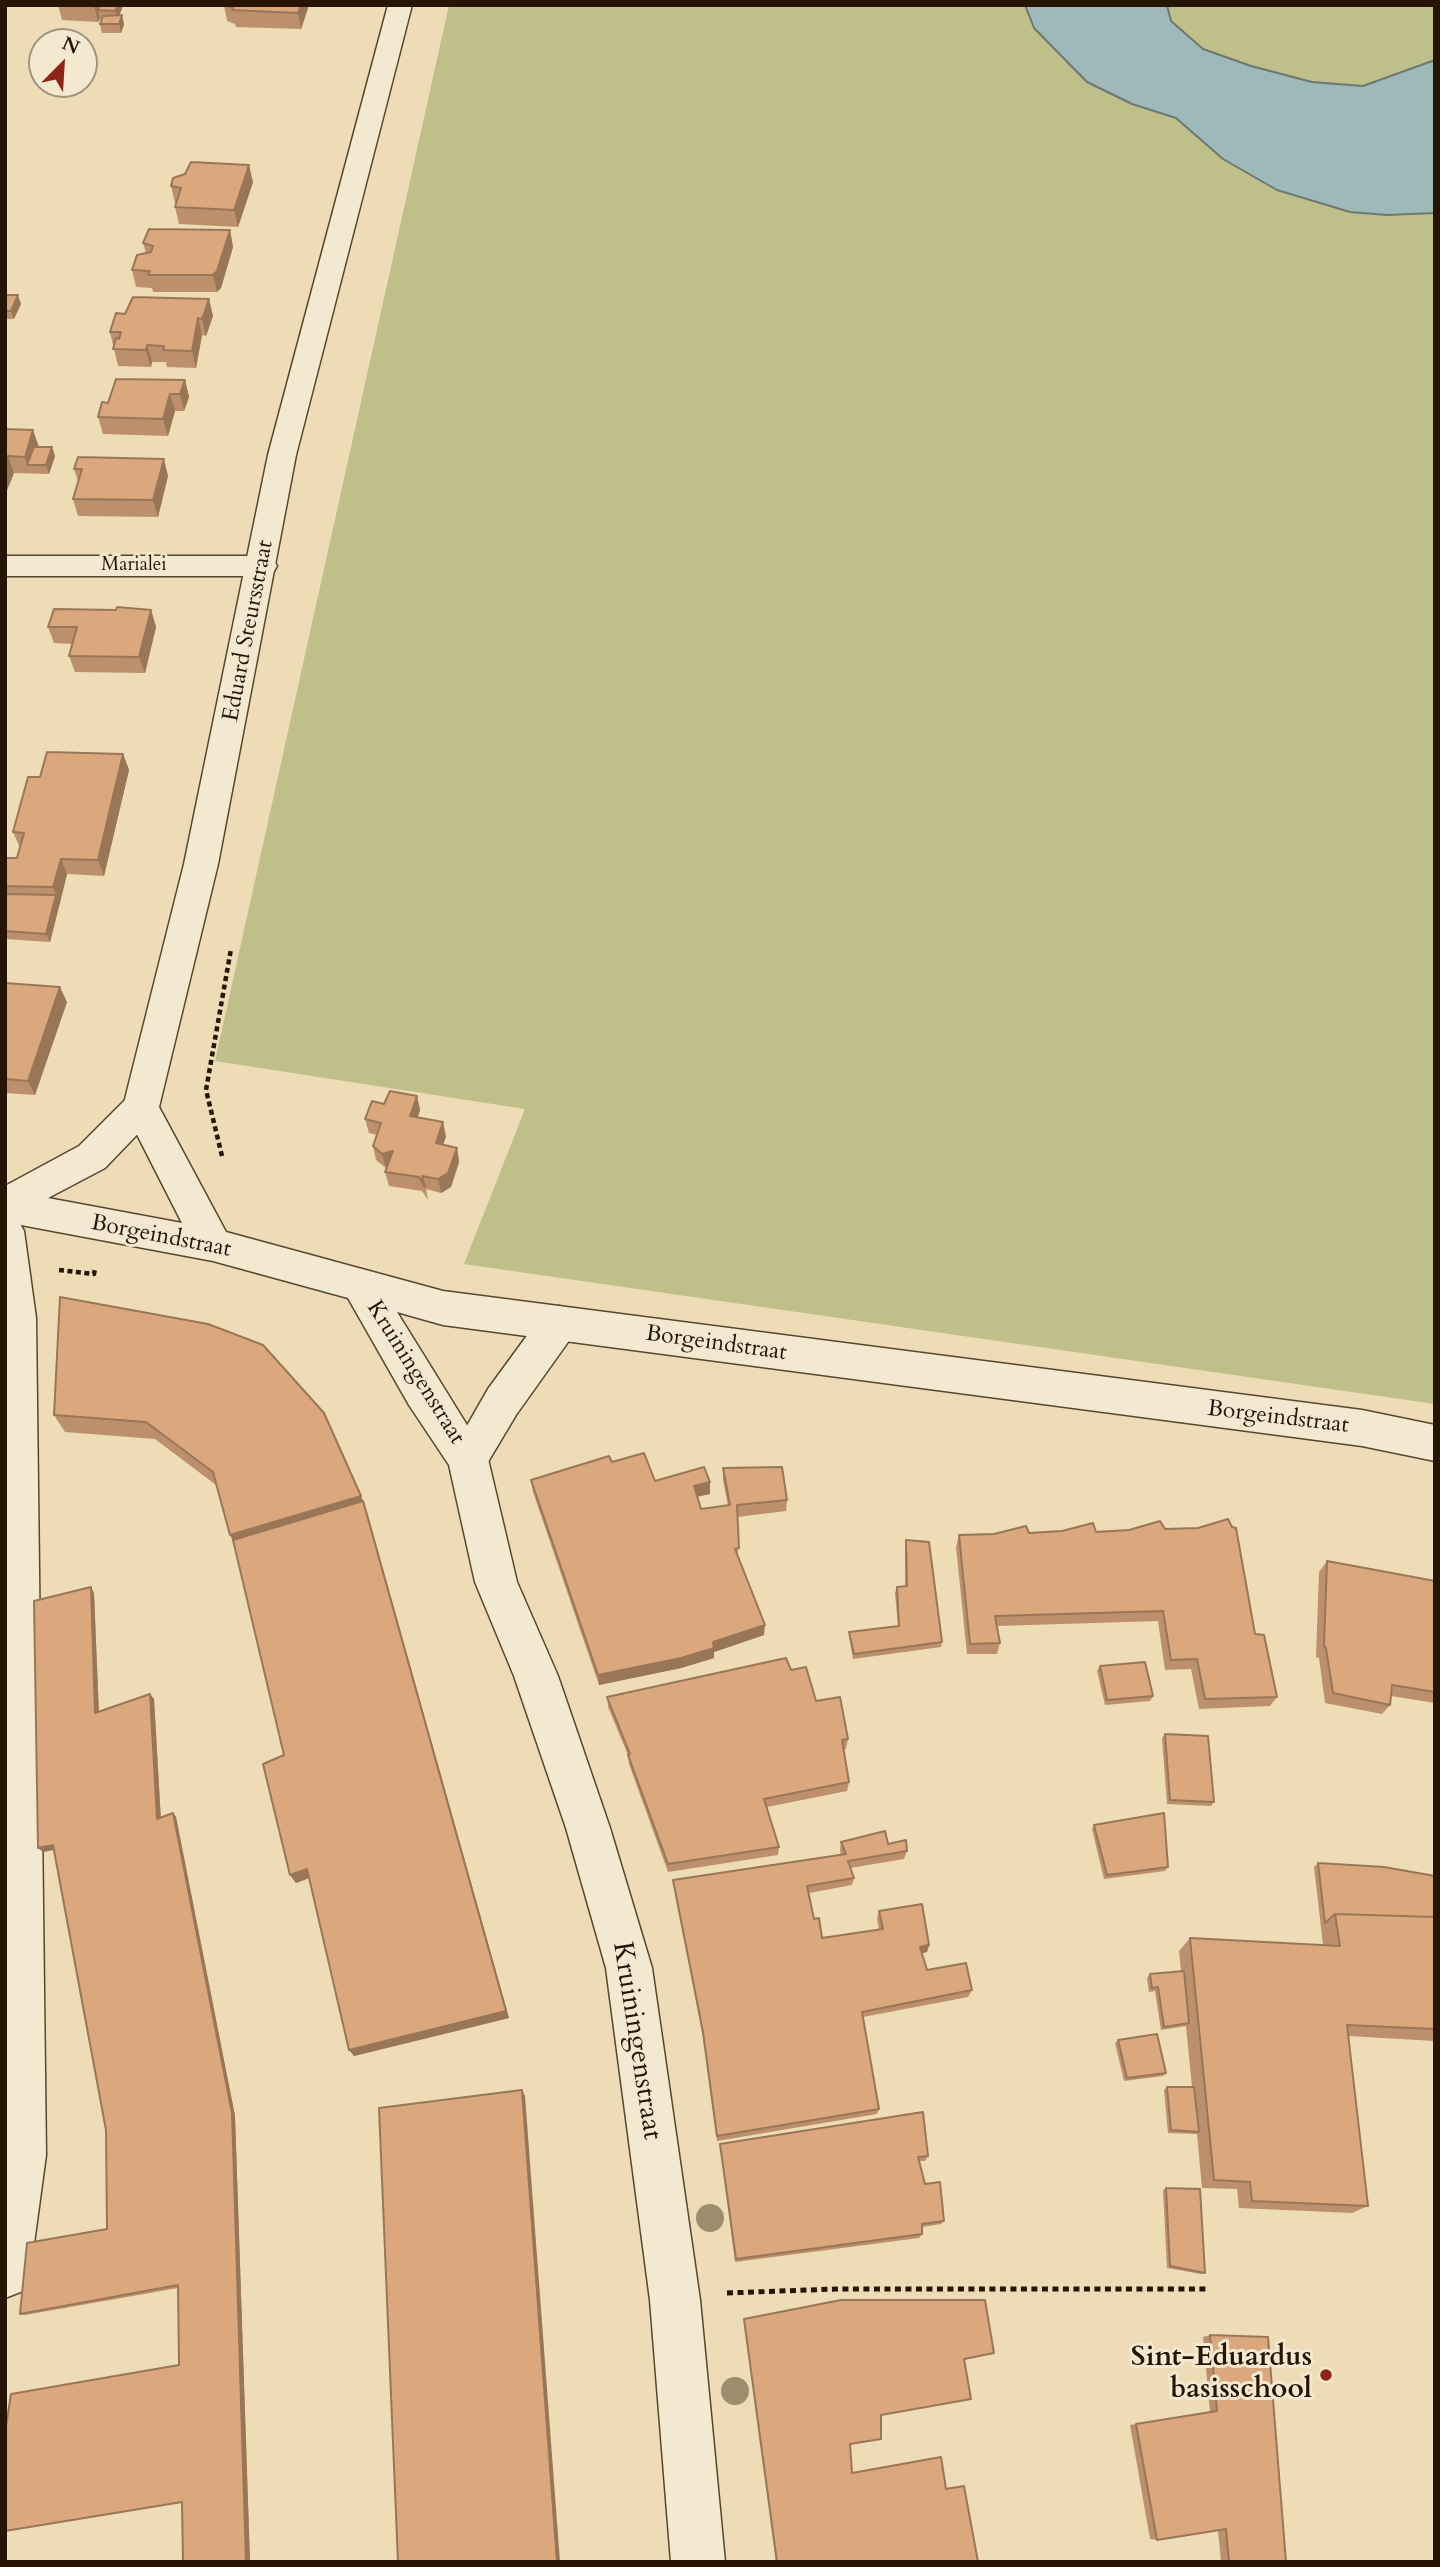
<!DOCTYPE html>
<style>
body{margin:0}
#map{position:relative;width:1440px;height:2567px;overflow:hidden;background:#eddcb6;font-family:Cardo,serif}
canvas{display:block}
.frame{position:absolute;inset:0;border:7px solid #251502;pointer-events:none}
.north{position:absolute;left:28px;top:28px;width:70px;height:70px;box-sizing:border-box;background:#f3e8d0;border:2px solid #a1947e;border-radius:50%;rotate:24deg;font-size:19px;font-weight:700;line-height:28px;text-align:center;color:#251502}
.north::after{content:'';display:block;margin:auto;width:24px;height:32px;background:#8f2418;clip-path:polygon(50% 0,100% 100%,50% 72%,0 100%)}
</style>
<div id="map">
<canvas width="1440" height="2567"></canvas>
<div class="frame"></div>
<div class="north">N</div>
</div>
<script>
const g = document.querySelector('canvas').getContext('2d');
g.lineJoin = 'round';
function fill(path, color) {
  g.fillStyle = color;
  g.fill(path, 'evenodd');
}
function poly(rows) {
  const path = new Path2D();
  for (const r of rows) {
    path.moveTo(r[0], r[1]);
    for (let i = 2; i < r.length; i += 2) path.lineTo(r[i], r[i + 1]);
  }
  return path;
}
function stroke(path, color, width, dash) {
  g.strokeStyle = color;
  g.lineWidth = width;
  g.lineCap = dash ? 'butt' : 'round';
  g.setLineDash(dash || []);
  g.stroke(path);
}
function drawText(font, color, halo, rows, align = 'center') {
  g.font = font + ' Cardo,serif';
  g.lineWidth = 6;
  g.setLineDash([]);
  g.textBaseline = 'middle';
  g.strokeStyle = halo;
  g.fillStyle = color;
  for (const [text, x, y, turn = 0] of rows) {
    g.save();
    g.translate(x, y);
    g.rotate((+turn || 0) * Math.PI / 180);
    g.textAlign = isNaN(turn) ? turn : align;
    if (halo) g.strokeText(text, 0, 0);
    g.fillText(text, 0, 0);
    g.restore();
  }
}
fill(poly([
 [449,5,1435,5,1435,1404,464,1264,525,1109,215,1061]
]), '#bebf89');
const water = poly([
 [1025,5,1167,5,1171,21,1203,49,1251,66,1312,82,1363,86,1435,60,1435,213,1387,215,1350,212,1277,190,1223,159,1176,118,1132,104,1087,82,1034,28,1025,5]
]);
fill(water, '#9eb9ba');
stroke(water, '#6e7770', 2);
const minor = poly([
 [5,556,262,556,273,559,277,566,273,573,262,576,5,576,5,556],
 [141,1092,154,1097,159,1107,154,1117,105,1168,12,1217,18,1220,24,1231,36,1318,46,2155,30,2273,23,2291,5,2298,5,1186,79,1146,128,1097,141,1092],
 [559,1306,573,1311,578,1323,573,1335,516,1415,482,1472,468,1477,454,1472,448,1459,488,1389,545,1311,559,1306]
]);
const tertiary = poly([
 [388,5,412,5,296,455,218,864,159,1107,226,1232,443,1291,1362,1410,1435,1425,1435,1461,1362,1446,443,1325,397,1312,488,1459,517,1582,558,1676,610,1828,652,1968,700,2300,725,2562,671,2562,650,2300,606,1968,566,1828,514,1676,475,1582,449,1465,409,1405,348,1298,213,1261,5,1222,5,1190,182,1223,123,1107,184,864,268,455,388,5]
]);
stroke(minor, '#57472f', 3);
stroke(tertiary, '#57472f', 3);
stroke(poly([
 [222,1156,206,1090,231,949],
 [59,1270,94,1274,95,1269]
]), '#251502', 4.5, [5, 3.5]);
stroke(poly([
 [727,2293,836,2289,1206,2289]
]), '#251502', 5, [6, 4.5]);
fill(minor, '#f3e8d0');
fill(tertiary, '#f3e8d0');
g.fillStyle = '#9d8f6d';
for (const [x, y] of [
 [710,2218],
 [735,2391]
]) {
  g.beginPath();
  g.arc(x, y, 14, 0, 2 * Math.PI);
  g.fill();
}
fill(poly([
 [58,5,123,5,119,15,124,24,121,33,102,33,100,24,102,19,100,19,98,22,62,20],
 [224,5,309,5,301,29,236,27,235,24,227,21],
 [253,182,238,227,179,224,175,207,176,203,175,203,171,186],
 [230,230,233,247,221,288,217,292,153,292,152,288,136,287,132,270,146,253,143,243],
 [5,295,21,304,14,319,5,319],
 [213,316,206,336,202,335,196,368,167,367,166,362,152,362,151,367,118,366,110,332],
 [185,380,189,397,184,411,175,411,168,436,103,434,98,417,108,403],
 [5,429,39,447,52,447,55,456,49,474,14,473,5,495],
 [74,469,168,476,158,517,78,516,73,499,78,481],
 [151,610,156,627,145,673,75,672,69,656,73,644,54,643,48,627],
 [123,754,129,770,104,876,67,874,50,942,5,939,5,858,17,858,20,848,13,832,40,777],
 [5,983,67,1002,35,1095,5,1093],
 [417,1096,420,1110,418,1117,446,1136,443,1145,457,1148,459,1162,451,1187,441,1193,426,1189,428,1200,422,1191,389,1186,385,1172,387,1168,386,1168,376,1160,373,1146,377,1135,369,1133,365,1119,384,1104],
 [60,1297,361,1496,367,1512,509,2018,354,2056,309,1878,296,1883,290,1875,284,1755,233,1540,216,1485,155,1439,65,1432,54,1415],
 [723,1468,787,1500,786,1511,737,1517,738,1558,764,1635,714,1652,714,1658,681,1668,599,1685,533,1492,531,1480,710,1482,710,1494,697,1497,701,1509,728,1506,723,1480],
 [1165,1529,1255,1634,1277,1697,1270,1706,1199,1709,1191,1669,1165,1670,1158,1621,997,1626,1000,1643,997,1654,967,1654,956,1547,959,1535],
 [906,1540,942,1642,941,1647,853,1659,849,1637,849,1632,898,1626,895,1593,897,1587,905,1586,905,1546],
 [1327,1561,1435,1581,1435,1703,1391,1696,1390,1705,1382,1714,1325,1703,1319,1658,1316,1657,1319,1572],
 [94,1593,99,1712,154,1699,161,1818,173,1813,176,1817,235,2116,250,2562,183,2562,178,2288,25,2315,20,2314,107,2229,106,2130,54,1850,43,1852],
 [1100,1666,1153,1696,1150,1701,1105,1705,1097,1671],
 [791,1670,848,1739,846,1749,844,1749,849,1782,847,1791,767,1807,779,1847,778,1855,668,1872,629,1764,628,1755,608,1707,607,1697],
 [1165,1734,1214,1802,1211,1806,1167,1804,1162,1738],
 [1094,1825,1168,1867,1165,1871,1104,1879,1092,1829],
 [841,1842,888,1844,907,1851,904,1859,850,1868,854,1878,852,1885,809,1893,814,1919,822,1938,879,1930,877,1918,879,1911,929,1945,927,1952,922,1953,927,1970,972,1990,968,1997,863,2017,879,2109,877,2114,717,2141,703,2038,673,1880,841,1855,840,1850],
 [1318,1863,1435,1876,1435,2041,1348,2036,1368,2206,1352,2213,1239,2208,1237,2189,1202,2188,1197,2134,1168,2133,1164,2090,1167,2087,1192,2087,1186,2026,1161,2030,1155,1991,1149,1992,1147,1978,1150,1974,1181,1971,1179,1951,1190,1938,1323,1945,1314,1867],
 [1118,2040,1166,2073,1163,2076,1124,2081,1115,2043],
 [720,2144,928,2156,925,2161,919,2161,925,2184,944,2221,941,2224,922,2227,922,2234,919,2238,735,2262],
 [1166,2188,1205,2273,1201,2274,1167,2268,1163,2190],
 [744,2319,994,2353,964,2360,881,2416,850,2444,852,2473,946,2488,964,2486,978,2562,776,2562],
 [1210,2335,1286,2562,1221,2562,1218,2530,1157,2540,1150,2539,1130,2425,1210,2412,1203,2337]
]), '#bc906c');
fill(poly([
 [94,5,106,5,98,10,100,19,98,22],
 [118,5,123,5,118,20,115,11],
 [301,5,309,5,301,29,298,13],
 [122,15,124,24,121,33,119,24],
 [249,165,253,182,238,227,234,210],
 [230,230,233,247,221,288,217,292,213,275],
 [18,295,21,304,14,319,11,311],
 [209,299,213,316,206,336,202,319],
 [198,318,202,335,196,368,192,351],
 [147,345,152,362,151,367,146,350],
 [185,380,189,397,184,411,180,394],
 [170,394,175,411,168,436,163,419],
 [33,430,39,447,27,465,25,457],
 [52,447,55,456,49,474,46,465],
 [8,456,14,473,5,495,5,463],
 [164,459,168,476,158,517,153,500],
 [151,610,156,627,145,673,139,657],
 [123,754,129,770,104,876,98,860],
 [61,859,67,874,60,903,53,887],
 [56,895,60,903,50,942,46,934],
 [60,987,67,1002,35,1095,28,1081],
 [417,1096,420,1110,413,1130,410,1116],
 [443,1122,446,1136,439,1158,436,1143],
 [457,1148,459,1162,451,1187,441,1193,438,1179],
 [393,1151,396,1166,386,1168,382,1154],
 [710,1482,710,1494,694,1497,694,1486],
 [361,1496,367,1512,509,2018,354,2056,349,2050,238,1551,230,1535],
 [91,1587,94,1593,99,1718,95,1713],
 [765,1625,764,1635,714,1652,714,1658,681,1668,599,1685,598,1675,713,1642],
 [150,1694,154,1699,161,1824,157,1819],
 [173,1813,176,1817,235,2116,250,2562,246,2562],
 [53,1845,57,1849,43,1852,38,1848],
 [307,1869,312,1877,296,1883,290,1875],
 [929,1945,927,1952,918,1954,920,1947],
 [522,2090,525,2096,560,2562,557,2562]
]), '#997658');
const building = poly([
 [100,5,118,5,115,11,98,10,100,5],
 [227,5,301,5,298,13,232,10,233,8,227,5],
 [122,15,119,24,100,24,103,16,122,15],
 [191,162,249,165,234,210,175,207,181,188,171,186,173,178,185,174,191,162],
 [149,229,230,230,217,271,213,275,148,275,150,271,132,270,137,255,151,252,153,246,143,243,149,229],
 [5,295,18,295,11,311,5,311,5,295],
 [133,297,209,299,202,319,198,318,192,351,163,350,164,346,147,345,146,350,113,349,116,338,119,339,121,332,110,332,116,313,125,314,133,297],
 [116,379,185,380,180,394,170,394,163,419,98,417,102,402,108,403,116,379],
 [5,429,33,430,25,457,8,456,5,463,5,429],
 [34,447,52,447,46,465,27,465,34,447],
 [78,457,164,459,153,500,73,499,82,469,74,469,78,457],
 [117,607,151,610,139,657,69,656,77,627,48,627,54,609,116,610,117,607],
 [47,752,123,754,98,860,61,859,53,887,5,886,5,858,17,858,24,833,13,832,28,777,40,777,47,752],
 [5,894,56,895,46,934,5,931,5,894],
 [5,983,60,987,28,1081,5,1079,5,983],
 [390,1091,417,1096,410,1116,443,1122,436,1143,457,1148,448,1173,438,1179,422,1176,425,1187,419,1177,385,1172,393,1151,382,1154,373,1146,381,1123,365,1119,372,1101,384,1104,390,1091],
 [60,1297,208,1324,263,1345,324,1413,361,1496,230,1535,213,1472,146,1422,54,1415,60,1297],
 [644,1453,655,1481,704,1467,710,1482,694,1486,701,1509,730,1505,723,1468,782,1467,787,1500,737,1505,739,1548,735,1549,765,1625,713,1642,714,1648,681,1658,598,1675,531,1480,609,1456,612,1462,644,1453],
 [363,1501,506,2011,349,2050,307,1869,290,1875,263,1764,284,1755,233,1540,363,1501],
 [1228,1519,1232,1527,1236,1528,1255,1634,1264,1635,1277,1697,1205,1699,1197,1659,1171,1660,1163,1611,995,1616,1000,1643,970,1644,959,1535,994,1534,1026,1526,1029,1533,1062,1531,1093,1523,1096,1532,1129,1530,1160,1521,1165,1529,1198,1528,1228,1519],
 [906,1540,929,1542,942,1642,854,1654,849,1632,899,1626,897,1587,907,1586,906,1540],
 [1327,1561,1435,1581,1435,1692,1392,1685,1390,1705,1333,1693,1326,1648,1324,1646,1327,1561],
 [91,1587,95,1713,150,1694,157,1819,173,1813,232,2113,246,2562,183,2562,182,2502,5,2531,5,2433,11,2394,179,2365,178,2285,20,2314,27,2243,107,2229,106,2130,53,1845,38,1848,34,1601,91,1587],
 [786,1658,791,1670,806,1667,816,1701,840,1697,848,1739,842,1740,849,1782,764,1799,779,1847,668,1864,628,1755,630,1754,607,1697,786,1658],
 [1145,1662,1153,1696,1107,1700,1100,1666,1145,1662],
 [1165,1734,1208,1736,1214,1802,1170,1800,1165,1734],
 [1164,1813,1168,1867,1107,1875,1094,1825,1164,1813],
 [885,1831,888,1844,906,1840,907,1851,848,1861,854,1878,807,1886,814,1919,819,1918,822,1938,883,1929,879,1911,922,1904,929,1945,920,1947,927,1970,966,1963,972,1990,862,2012,879,2109,717,2136,703,2032,673,1880,846,1854,841,1842,885,1831],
 [1318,1863,1384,1867,1435,1876,1435,1917,1335,1914,1325,1923,1318,1863],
 [1335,1914,1435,1917,1435,2029,1347,2025,1368,2206,1252,2201,1250,2182,1214,2180,1190,1938,1340,1946,1335,1914],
 [1184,1971,1189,2023,1164,2027,1158,1987,1152,1988,1150,1974,1184,1971],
 [1157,2034,1166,2073,1127,2078,1118,2040,1157,2034],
 [1167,2087,1194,2087,1199,2132,1171,2130,1167,2087],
 [522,2090,557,2562,398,2562,379,2108,522,2090],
 [923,2112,928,2156,918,2157,925,2184,940,2182,944,2221,922,2224,922,2234,736,2259,720,2144,923,2112],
 [1166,2188,1200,2189,1205,2273,1170,2266,1166,2188],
 [841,2300,985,2300,994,2353,964,2359,971,2399,881,2415,881,2439,850,2444,852,2473,941,2457,946,2489,964,2486,978,2562,777,2562,744,2319,841,2300],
 [1210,2335,1268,2337,1286,2562,1229,2562,1226,2529,1157,2540,1136,2424,1217,2411,1210,2335]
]);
fill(building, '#dba87e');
stroke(building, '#997658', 2);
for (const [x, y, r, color] of [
 [1326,2375,7,"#8f2418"]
]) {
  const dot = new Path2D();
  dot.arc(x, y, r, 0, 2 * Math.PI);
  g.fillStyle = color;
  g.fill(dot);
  stroke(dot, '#f3e8d0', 2.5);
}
drawText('19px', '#251502', '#f3e8d0', [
 ["Marialei",134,566]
]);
drawText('23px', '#251502', '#f3e8d0', [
 ["Eduard Steursstraat",249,631,-79],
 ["Borgeindstraat",161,1237,11],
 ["Borgeindstraat",716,1344,8],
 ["Kruiningenstraat",415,1373,58],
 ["Borgeindstraat",1278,1418,7]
]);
drawText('28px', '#251502', '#f3e8d0', [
 ["Kruiningenstraat",636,2041,81]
]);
drawText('bold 28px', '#251502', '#f3e8d0', [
 ["Sint-Eduardus",1312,2359],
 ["basisschool",1312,2391]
], 'right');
</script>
